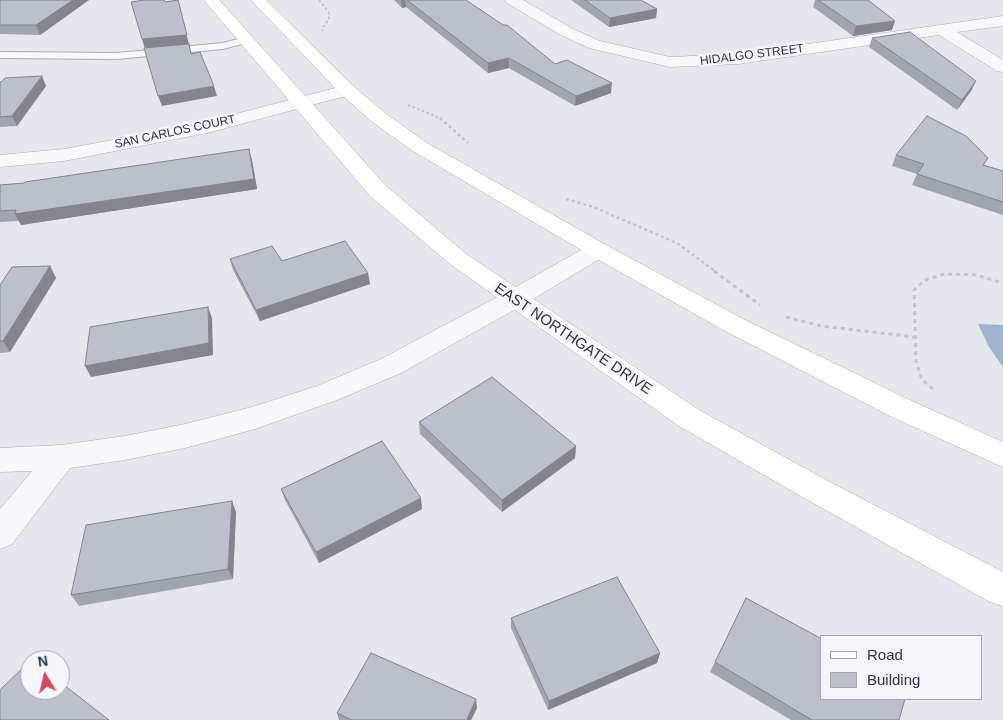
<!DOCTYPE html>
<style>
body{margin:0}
#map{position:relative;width:1003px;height:720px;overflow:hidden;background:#e4e7ec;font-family:Helvetica,sans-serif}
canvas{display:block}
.legend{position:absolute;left:820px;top:635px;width:162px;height:65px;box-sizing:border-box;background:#f4f6f9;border:1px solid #a4a8b1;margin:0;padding:6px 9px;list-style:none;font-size:15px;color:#2b3445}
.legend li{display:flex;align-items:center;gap:10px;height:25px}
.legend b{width:25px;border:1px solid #a4a8b1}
.north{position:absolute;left:20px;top:650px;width:50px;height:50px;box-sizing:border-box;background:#f4f6f9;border:1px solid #a4a8b1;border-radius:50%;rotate:351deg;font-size:14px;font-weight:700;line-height:20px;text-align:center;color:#2b3445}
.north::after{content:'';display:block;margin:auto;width:18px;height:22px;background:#d1495b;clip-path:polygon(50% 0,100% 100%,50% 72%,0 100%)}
</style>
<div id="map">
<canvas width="1003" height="720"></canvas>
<ul class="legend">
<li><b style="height:6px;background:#fff"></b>Road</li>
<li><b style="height:14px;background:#bbc0ca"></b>Building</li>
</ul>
<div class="north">N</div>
</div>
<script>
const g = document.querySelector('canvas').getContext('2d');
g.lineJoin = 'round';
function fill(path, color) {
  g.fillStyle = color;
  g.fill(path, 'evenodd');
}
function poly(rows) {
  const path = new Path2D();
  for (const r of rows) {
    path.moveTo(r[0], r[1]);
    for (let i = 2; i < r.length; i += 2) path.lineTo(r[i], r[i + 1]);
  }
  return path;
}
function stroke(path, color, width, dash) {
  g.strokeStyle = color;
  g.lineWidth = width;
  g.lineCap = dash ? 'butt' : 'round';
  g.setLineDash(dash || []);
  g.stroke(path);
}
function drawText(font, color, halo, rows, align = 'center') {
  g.font = font + ' Helvetica,sans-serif';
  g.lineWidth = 5;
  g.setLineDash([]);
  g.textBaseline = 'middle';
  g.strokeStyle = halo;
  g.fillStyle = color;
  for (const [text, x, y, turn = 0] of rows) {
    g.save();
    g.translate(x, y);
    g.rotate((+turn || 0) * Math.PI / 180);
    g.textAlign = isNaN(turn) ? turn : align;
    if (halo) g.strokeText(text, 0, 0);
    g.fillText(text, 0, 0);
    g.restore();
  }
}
fill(poly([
 [978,324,1003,325,1003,367,989,347]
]), '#9fb4cc');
const lane = poly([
 [246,37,250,40,249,42,223,49,117,59,0,58,0,52,117,53,223,43,246,37]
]);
const street = poly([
 [505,0,523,0,573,29,600,41,670,57,738,54,1003,16,1003,26,957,32,1003,60,1003,72,997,71,939,35,738,64,670,67,589,48,561,35,507,3,505,0],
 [347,85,353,86,356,90,353,94,207,133,64,161,0,167,0,155,64,149,135,136,205,122,347,85],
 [598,243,606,245,610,250,606,255,523,305,401,373,337,400,255,429,185,448,125,460,70,468,12,544,0,549,0,509,32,471,0,472,0,448,61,445,125,436,185,424,252,407,317,386,381,359,505,293,590,245,598,243]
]);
const secondary = poly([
 [204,0,219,0,386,186,466,254,699,410,828,481,1003,572,1003,606,990,602,806,499,679,426,450,264,370,196,204,0],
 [251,0,266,0,353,86,385,113,427,143,606,245,745,320,914,402,1003,442,1003,467,894,418,727,332,590,255,413,151,371,121,341,94,251,0]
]);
stroke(lane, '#a9aeb7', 2);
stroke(street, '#a9aeb7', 1);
stroke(secondary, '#a9aeb7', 1);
stroke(poly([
 [319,0,329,13,329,19,322,29,323,31],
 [408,105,442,119]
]), '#c2c5cb', 2, [2.5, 2.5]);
stroke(poly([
 [440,118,468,143],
 [566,199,593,207,677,243,716,272]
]), '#c2c5cb', 2.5, [3, 3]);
stroke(poly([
 [714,271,760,305],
 [786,317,821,326,915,337],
 [933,389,922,380,916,361,914,290,925,280,945,274,976,275,1003,283]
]), '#c2c5cb', 3, [4, 4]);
fill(lane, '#f7f8fa');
fill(street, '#f7f8fa');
fill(secondary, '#fff');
fill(poly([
 [0,0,89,0,40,35,0,34],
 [394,0,466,0,555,64,611,93,575,106,509,68,488,73,406,7,402,8],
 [571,0,641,0,657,9,656,18,609,27],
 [815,0,868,0,892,30,853,36,813,7],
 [872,38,976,81,971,91,957,110,869,47],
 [0,82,46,86,17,126,0,127],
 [896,155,988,158,984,165,1003,171,1003,215,912,185,917,174,892,166],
 [252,160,257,189,21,225,19,221,0,222,0,185,24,183],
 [230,259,282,261,368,273,370,284,260,321,233,270],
 [50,266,56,278,10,352,0,353,0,285],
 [419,422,576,446,575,458,502,512,420,434],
 [281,489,422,509,319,563,285,500],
 [236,512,233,579,79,606,71,595],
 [511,618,660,653,657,663,548,710,511,628],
 [715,662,899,720,791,720,710,672],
 [477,708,471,720,339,720,337,713]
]), '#a1a5ae');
fill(poly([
 [73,0,89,0,40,35,36,25],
 [178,0,189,44,145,49,142,39],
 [401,0,405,0,406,7,402,8],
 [657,9,656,18,609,27,610,18],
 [895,21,892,30,853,36,856,26],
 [509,58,509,68,488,73,488,63],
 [42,76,46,86,17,126,12,116],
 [976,81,971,91,957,110,962,100],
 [612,83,611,93,575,106,576,96],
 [214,86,217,96,162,106,158,96],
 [249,149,252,160,257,189,21,225,15,214],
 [50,266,56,278,10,352,3,341],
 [368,273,370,284,260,321,256,310],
 [208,307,212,318,213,355,91,377,85,366],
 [576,446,575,458,502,512,502,500],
 [421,498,422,509,319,563,316,552],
 [232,501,236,512,233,579,228,569],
 [660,653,657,663,548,710,549,701],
 [476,699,477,708,471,720,467,720]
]), '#83868d');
const building = poly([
 [0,0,73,0,36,25,0,25,0,0],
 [144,0,164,0,165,2,178,0,187,35,142,39,131,2,144,0],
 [407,0,466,0,503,25,507,25,555,64,567,60,612,83,576,96,509,58,488,63,407,0],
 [585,0,641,0,657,9,610,18,585,0],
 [818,0,868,0,895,21,856,26,818,0],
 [910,32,976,81,962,100,872,38,910,32],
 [189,44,191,54,200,52,214,86,158,96,144,48,189,44],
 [42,76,12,116,0,117,0,82,1,82,5,78,42,76],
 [927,116,966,136,988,158,983,165,1003,171,1003,202,917,174,924,164,896,155,927,116],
 [249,149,254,179,15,214,16,210,0,211,0,185,24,183,25,182,249,149],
 [345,241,368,273,256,310,230,259,272,246,282,261,345,241],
 [50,266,3,341,0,341,0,285,12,267,50,266],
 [208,307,209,343,85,366,90,327,208,307],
 [492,377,576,446,502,500,419,422,492,377],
 [382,441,421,498,316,552,281,489,382,441],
 [232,501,228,569,71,595,86,525,232,501],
 [617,577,660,653,549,701,511,618,617,577],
 [746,598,822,639,822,699,905,699,899,720,812,720,715,662,746,598],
 [371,653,476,699,467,719,469,720,352,720,337,713,371,653],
 [30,661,30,690,60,690,60,682,109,720,0,720,0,690,30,661]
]);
fill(building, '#bbc0ca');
stroke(building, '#83868d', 1);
drawText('12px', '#2b3445', '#f4f6f9', [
 ["HIDALGO STREET",752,55,-7],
 ["SAN CARLOS COURT",175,132,-12]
]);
drawText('15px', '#2b3445', '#f4f6f9', [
 ["EAST NORTHGATE DRIVE",573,339,34]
]);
</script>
